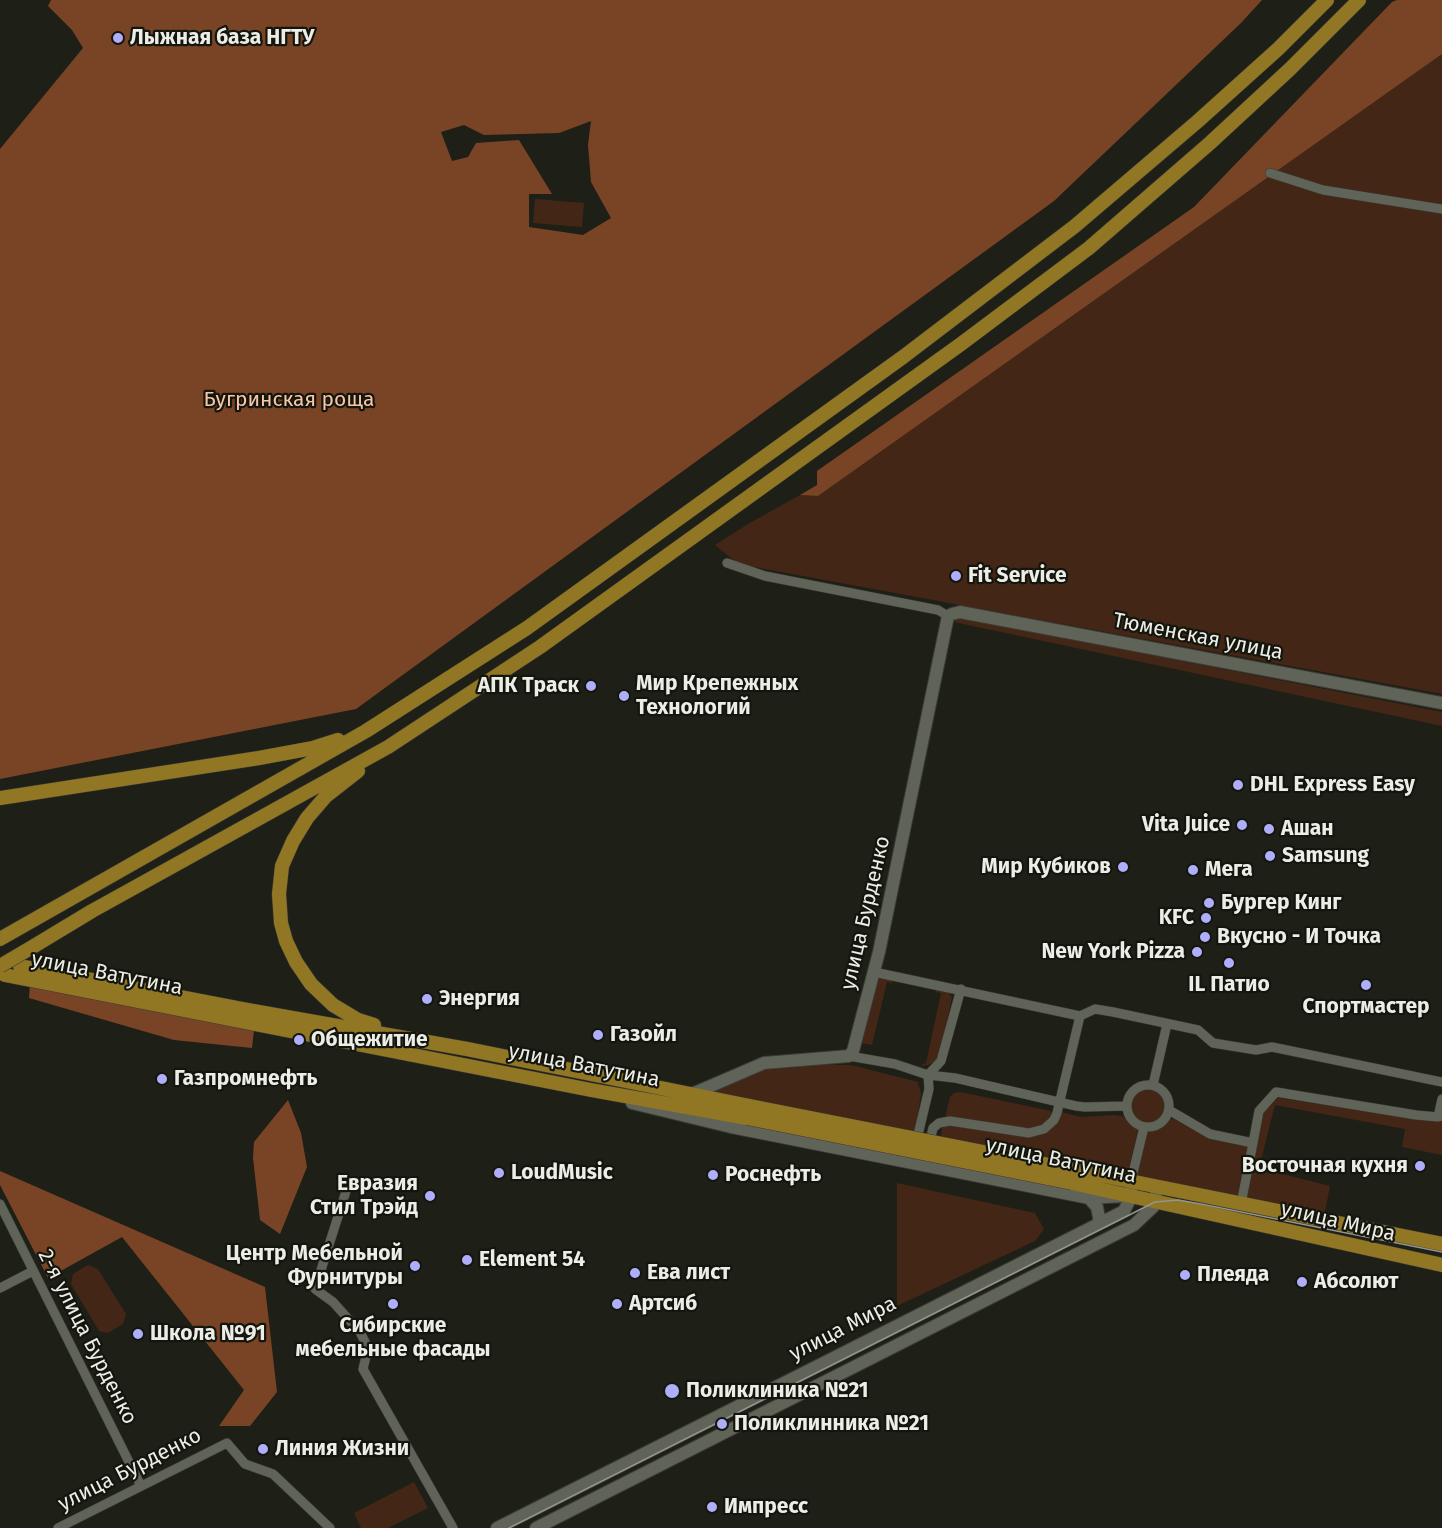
<!DOCTYPE html>
<meta charset="utf-8">
<style>
body{margin:0}
canvas{display:block;background:#1e1f16}
</style>
<canvas width="1442" height="1528"></canvas>
<script>
const g = document.querySelector('canvas').getContext('2d');
g.lineJoin = 'round';
function fill(path, color) {
  g.fillStyle = color;
  g.fill(path, 'evenodd');
}
function poly(rows) {
  const path = new Path2D();
  for (const r of rows) {
    if (r.length === 3) {
      path.moveTo(r[0] + r[2], r[1]);
      path.arc(r[0], r[1], r[2], 0, 2 * Math.PI);
      continue;
    }
    path.moveTo(r[0], r[1]);
    for (let i = 2; i < r.length; i += 2) path.lineTo(r[i], r[i + 1]);
  }
  return path;
}
function stroke(path, color, width, dash) {
  g.strokeStyle = color;
  g.lineWidth = width;
  g.lineCap = dash ? 'butt' : 'round';
  g.setLineDash(dash || []);
  g.stroke(path);
}
function drawText(font, color, halo, rows, align = 'center') {
  g.font = font + ' "Fira Sans",sans-serif';
  g.lineWidth = 4.5;
  g.setLineDash([]);
  g.textBaseline = 'middle';
  g.strokeStyle = halo;
  g.fillStyle = color;
  for (const [text, x, y, turn = 0] of rows) {
    g.save();
    g.translate(x, y);
    g.rotate((+turn || 0) * Math.PI / 180);
    g.textAlign = isNaN(turn) ? turn : align;
    if (halo) g.strokeText(text, 0, 0);
    g.fillText(text, 0, 0);
    g.restore();
  }
}
fill(poly([
 [1442,54,1442,694,738,564,715,545,748,524,800,495,818,496],
 [535,199,584,203,582,227,533,223],
 [957,617,1442,712,1442,726,954,622],
 [880,976,893,979,892,983,887,982,872,1045,861,1043,877,978],
 [937,988,946,990,952,997,941,1051,934,1062,928,1065,919,1066,926,1063,941,993,936,992],
 [795,1064,851,1065,918,1082,921,1094,915,1132,713,1092,744,1076,759,1071],
 [1148,1106,17],
 [961,1092,1051,1111,1051,1117,1042,1125,1027,1129,945,1118,950,1097,954,1093],
 [1278,1098,1433,1121,1442,1120,1442,1155,1402,1147,1405,1129,1275,1105,1259,1168,1330,1186,1324,1216,1246,1200,1263,1113],
 [1061,1112,1081,1117,1113,1115,1122,1116,1138,1129,1127,1176,940,1139,943,1124,1030,1137,1046,1132],
 [1175,1117,1248,1144,1237,1198,1137,1178,1146,1130,1163,1124],
 [897,1183,1035,1213,1044,1229,1035,1241,897,1306],
 [88,1265,98,1269,126,1314,123,1324,108,1333,99,1331,71,1284,73,1274],
 [414,1482,428,1508,388,1528,361,1528,354,1513]
]), '#432615');
fill(poly([
 [51,0,1262,0,1241,23,1054,201,356,709,0,779,0,149,83,48,72,30,48,6],
 [591,121,588,145,591,182,611,218,583,235,529,227,529,194,552,194,519,140,476,143,468,157,452,161,441,132,464,125,484,135,559,133],
 [1397,0,1442,0,1442,54,818,496,800,495,817,485,817,471,1194,207,1392,2],
 [30,984,254,1030,252,1048,174,1040,29,998],
 [288,1100,301,1133,307,1167,280,1234,260,1220,253,1158,254,1142],
 [0,1171,265,1287,277,1392,250,1426,219,1426,244,1390,122,1237,48,1278,0,1185]
]), '#794425');
const street = poly([
 [1270,173,1323,190,1442,209],
 [727,563,765,576,938,610,948,616],
 [874,972,1080,1016,1095,1009,1113,1012,1198,1030,1213,1043,1256,1050,1272,1047,1442,1082],
 [849,1056,895,1064,928,1075,955,1078,1076,1106,1085,1107,1127,1106],
 [1148,1106,21],
 [1153,1085,1167,1024],
 [1169,1110,1210,1134,1253,1143,1259,1111,1276,1092,1416,1115,1438,1117,1442,1116],
 [1438,1117,1442,1099],
 [916,1143,929,1089,928,1075,941,1061,961,989],
 [929,1145,933,1128,939,1123,950,1121,1029,1133,1044,1129,1054,1120,1057,1113,1080,1016],
 [1131,1181,1144,1127],
 [348,1185,315,1289,333,1302,360,1332,368,1348,363,1369,453,1528],
 [0,1204,141,1486],
 [1241,1204,1253,1143],
 [0,1288,33,1271],
 [58,1528,227,1443,245,1464,273,1474,330,1528]
]);
const secondary = poly([
 [692,1094,764,1063,849,1056,853,1051,879,952,948,616,952,614,960,612,1442,703],
 [632,1103,731,1127,1089,1198,1124,1196],
 [1089,1198,1097,1207,1100,1223],
 [497,1528,1124,1211,1131,1197,1131,1189],
 [536,1528,1134,1225,1153,1207,1156,1194]
]);
const primary = poly([
 [358,771,326,796,307,818,293,841,282,866,279,894,281,923,286,941,296,962,311,984,333,1005,358,1020,374,1025],
 [0,798,259,758,313,748,338,740],
 [0,939,366,731,527,628,903,357,1075,226,1198,121,1278,49,1327,0],
 [34,946,92,911,388,747,540,647,961,344,1089,248,1210,143,1290,69,1359,0],
 [20,966,243,1009,467,1049,750,1106],
 [5,975,591,1090,747,1118],
 [1075,1170,1442,1244],
 [1072,1183,1442,1265]
]);
stroke(street, '#3a3b35', 10);
stroke(secondary, '#3a3b35', 14);
stroke(primary, '#3a3b35', 15);
stroke(street, '#606358', 9);
stroke(secondary, '#606358', 12);
stroke(primary, '#917623', 14);
stroke(poly([
 [509,1528,1155,1202,1178,1200,1201,1204,1442,1252]
]), '#94958e', 1.5);
const primaryBridge = poly([
 [0,966,34,946],
 [750,1106,1075,1170],
 [747,1118,1072,1183]
]);
stroke(primaryBridge, '#3a3b35', 15, []);
stroke(primaryBridge, '#917623', 14);
for (const [x, y, r, color] of [
 [118,38,6,"#afaefa"],
 [956,576,6,"#afaefa"],
 [591,686,6,"#afaefa"],
 [624,696,6,"#afaefa"],
 [1238,785,6,"#afaefa"],
 [1242,825,6,"#afaefa"],
 [1269,829,6,"#afaefa"],
 [1270,856,6,"#afaefa"],
 [1123,867,6,"#afaefa"],
 [1193,870,6,"#afaefa"],
 [1209,903,6,"#afaefa"],
 [1206,918,6,"#afaefa"],
 [1205,937,6,"#afaefa"],
 [1197,952,6,"#afaefa"],
 [1229,963,6,"#afaefa"],
 [1366,985,6,"#afaefa"],
 [427,999,6,"#afaefa"],
 [598,1035,6,"#afaefa"],
 [299,1040,6,"#afaefa"],
 [162,1079,6,"#afaefa"],
 [1420,1166,6,"#afaefa"],
 [499,1173,6,"#afaefa"],
 [713,1175,6,"#afaefa"],
 [430,1196,6,"#afaefa"],
 [467,1260,6,"#afaefa"],
 [415,1266,6,"#afaefa"],
 [635,1273,6,"#afaefa"],
 [1185,1275,6,"#afaefa"],
 [1302,1282,6,"#afaefa"],
 [393,1304,6,"#afaefa"],
 [617,1304,6,"#afaefa"],
 [138,1334,6,"#afaefa"],
 [672,1391,8,"#afaefa"],
 [722,1424,6,"#afaefa"],
 [263,1449,6,"#afaefa"],
 [712,1507,6,"#afaefa"]
]) {
  const dot = new Path2D();
  dot.arc(x, y, r, 0, 2 * Math.PI);
  g.fillStyle = color;
  g.fill(dot);
  stroke(dot, '#14160d', 2);
}
drawText('bold 21px', '#ecede7', '#14160d', [
 ["Лыжная база НГТУ",130,38],
 ["Fit Service",968,576],
 ["Мир Крепежных",636,684],
 ["Технологий",636,708],
 ["АПК Траск",579,686,"right"],
 ["DHL Express Easy",1250,785],
 ["Vita Juice",1230,825,"right"],
 ["Ашан",1281,829],
 ["Samsung",1282,856],
 ["Мир Кубиков",1111,867,"right"],
 ["Мега",1205,870],
 ["Бургер Кинг",1221,903],
 ["KFC",1194,918,"right"],
 ["Вкусно - И Точка",1217,937],
 ["New York Pizza",1185,952,"right"],
 ["IL Патио",1229,985,"center"],
 ["Энергия",439,999],
 ["Спортмастер",1366,1007,"center"],
 ["Газойл",610,1035],
 ["Общежитие",311,1040],
 ["Газпромнефть",174,1079],
 ["Восточная кухня",1408,1166,"right"],
 ["LoudMusic",511,1173],
 ["Роснефть",725,1175],
 ["Евразия",418,1184,"right"],
 ["Стил Трэйд",418,1208,"right"],
 ["Центр Мебельной",403,1254,"right"],
 ["Фурнитуры",403,1278,"right"],
 ["Element 54",479,1260],
 ["Ева лист",647,1273],
 ["Плеяда",1197,1275],
 ["Абсолют",1314,1282],
 ["Артсиб",629,1304],
 ["Сибирские",393,1326,"center"],
 ["мебельные фасады",393,1350,"center"],
 ["Школа №91",150,1334],
 ["Поликлиника №21",686,1391],
 ["Поликлинника №21",734,1424],
 ["Линия Жизни",275,1449],
 ["Импресс",724,1507]
], 'left');
drawText('21px', '#f8c5a9', '#14160d', [
 ["Бугринская роща",289,400]
]);
drawText('21px', '#ecede7', '#14160d', [
 ["Тюменская улица",1198,637,11],
 ["улица Бурденко",866,913,-77],
 ["улица Ватутина",107,974,11],
 ["улица Ватутина",584,1066,11],
 ["улица Ватутина",1061,1161,12],
 ["улица Мира",1338,1222,13],
 ["улица Мира",843,1329,-27],
 ["2-я улица Бурденко",87,1337,63],
 ["улица Бурденко",130,1470,-27]
]);
</script>
